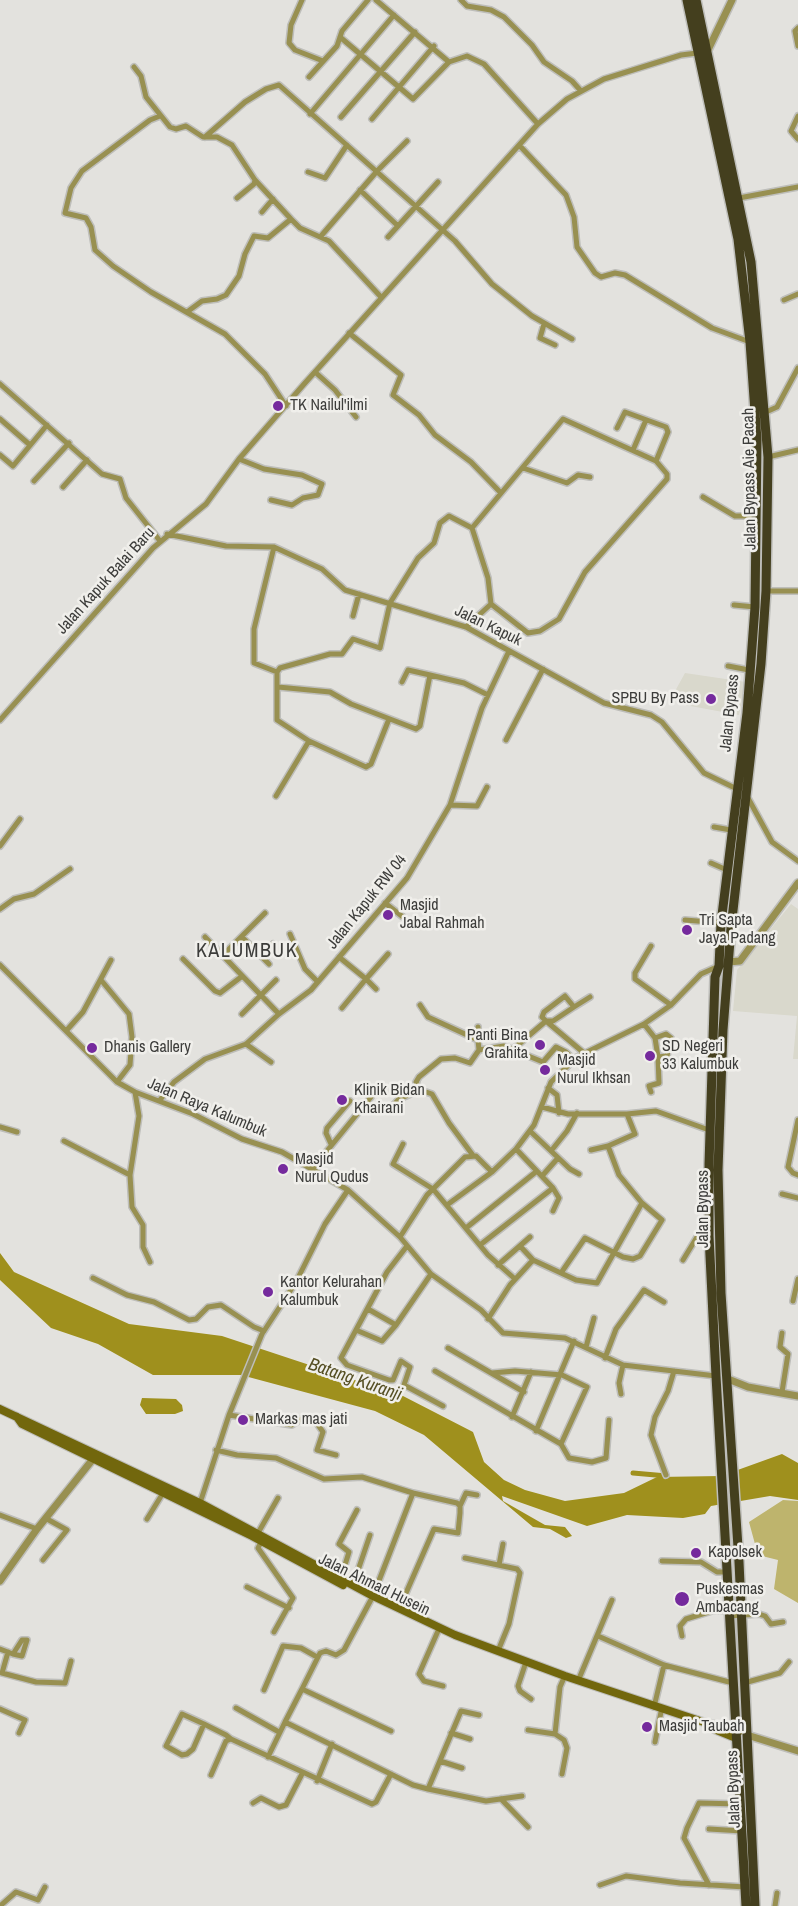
<!DOCTYPE html>
<style>
body{margin:0}
canvas{display:block;background:#e3e2de}
</style>
<canvas width="798" height="1906"></canvas>
<script>
const g = document.querySelector('canvas').getContext('2d');
g.lineJoin = 'round';
function fill(path, color) {
  g.fillStyle = color;
  g.fill(path, 'evenodd');
}
function poly(rows) {
  const path = new Path2D();
  for (const r of rows) {
    path.moveTo(r[0], r[1]);
    for (let i = 2; i < r.length; i += 2) path.lineTo(r[i], r[i + 1]);
  }
  return path;
}
function stroke(path, color, width, dash) {
  g.strokeStyle = color;
  g.lineWidth = width;
  g.lineCap = dash ? 'butt' : 'round';
  g.setLineDash(dash || []);
  g.stroke(path);
}
function drawText(font, color, halo, rows, align = 'center') {
  g.font = font + ' "Archivo Narrow",sans-serif';
  g.lineWidth = 5;
  g.setLineDash([]);
  g.textBaseline = 'middle';
  g.strokeStyle = halo;
  g.fillStyle = color;
  for (const [text, x, y, turn = 0] of rows) {
    g.save();
    g.translate(x, y);
    g.rotate((+turn || 0) * Math.PI / 180);
    g.textAlign = isNaN(turn) ? turn : align;
    if (halo) g.strokeText(text, 0, 0);
    g.fillText(text, 0, 0);
    g.restore();
  }
}
fill(poly([
 [685,673,746,682,739,715,685,705,674,693],
 [791,904,798,909,798,1059,793,1059,797,1016,733,1011,737,970]
]), '#d9d8cc');
fill(poly([
 [783,1500,798,1501,798,1603,774,1589,778,1560,758,1555,749,1522]
]), '#beb46d');
fill(poly([
 [0,1253,14,1272,129,1324,222,1336,403,1396,473,1432,484,1462,504,1480,525,1490,565,1501,624,1493,657,1477,721,1476,782,1454,798,1463,798,1500,770,1496,711,1506,705,1514,683,1518,627,1515,587,1526,502,1496,503,1501,545,1525,565,1527,572,1536,566,1538,550,1529,533,1527,424,1435,375,1411,241,1375,153,1375,98,1344,51,1328,0,1280],
 [142,1398,176,1399,182,1405,183,1411,175,1414,146,1414,140,1405]
]), '#9f901d');
stroke(poly([
 [633,1473,667,1476]
]), '#9f901d', 5);
const minor = poly([
 [302,0,291,25,289,43,295,50,323,61],
 [376,0,449,62,467,56,484,64,538,124],
 [461,0,467,6,491,10,504,17,532,45,544,62,572,81,581,91],
 [798,28,795,31,798,46],
 [340,37,413,99,449,62],
 [134,67,141,76,146,97,170,127,176,129,186,126,203,137,217,137,232,145,255,180,291,219,300,228,329,241,381,297],
 [309,77,337,46,342,31,368,0],
 [310,114,394,15],
 [160,116,150,120,82,171,71,188,65,213,86,218,91,227,95,250,113,266,151,292,225,334,265,374,286,406],
 [798,116,791,131,798,139],
 [341,117,415,32],
 [372,119,434,46],
 [205,137,245,102,266,89,279,85,455,241,492,284,532,316,572,339],
 [519,145,566,195,574,217,577,247,595,273,601,277,615,273,625,275,712,328,750,342],
 [308,172,325,178,347,145],
 [360,190,398,226],
 [237,198,254,184,255,180],
 [739,198,798,187],
 [262,212,273,199],
 [321,236,378,170,407,141],
 [388,237,438,182],
 [784,300,798,294],
 [187,312,202,301,217,299,226,295,239,276,245,254,254,236,268,238,291,219],
 [544,324,540,338,555,345],
 [349,333,401,375,393,395,419,415,435,435,471,462,500,492],
 [315,372,335,390,356,417],
 [0,384,102,474,120,479,126,498,160,541],
 [766,412,777,407,798,368],
 [0,419,30,445],
 [617,428,625,412,666,427,668,432,656,461],
 [633,450,646,420],
 [0,455,13,466,47,425],
 [768,457,798,450],
 [239,459,264,469,302,475,322,484,318,495,303,498,292,505,271,500],
 [523,468,567,483,578,475,590,477],
 [34,481,69,443],
 [63,487,87,460],
 [703,497,735,516,757,516],
 [167,534,226,546,274,547,322,569,345,590,466,627,604,703,651,715,662,722,704,773,737,789],
 [274,547,254,629,254,663,277,672,277,720,309,741,366,767,371,764,389,719],
 [766,591,798,591],
 [734,605,755,607],
 [353,616,359,594],
 [466,627,491,604],
 [728,666,749,670],
 [277,672,280,668,330,654,342,654,353,639,380,648,390,603,418,558,434,543,440,523,449,516,472,528,563,419,656,461,667,474,667,479,585,572,559,619,540,631,528,633,491,604,488,578,472,528],
 [402,682,408,670,430,675],
 [278,687,330,692,351,704,416,729,420,726,430,675,464,683,488,695],
 [0,720,153,548,206,504,239,459,305,383,538,124,567,99,604,79,681,55,697,53],
 [506,740,543,669],
 [276,796,309,741],
 [748,798,772,842,798,861],
 [450,805,477,806,487,787],
 [714,827,731,830],
 [0,846,20,819],
 [711,863,727,870],
 [385,903,403,917],
 [0,909,14,899,34,894,70,869],
 [685,920,721,923],
 [290,934,305,969,318,982],
 [205,937,279,1014],
 [242,937,269,964],
 [651,946,635,973,635,979,671,1005],
 [222,956,265,913],
 [261,956,273,944],
 [339,957,366,979,342,1008],
 [183,959,215,991,220,993,241,977],
 [0,965,117,1082,135,1092,193,1114,242,1139,282,1152,348,1190,325,1224,296,1282,262,1334,229,1415,200,1503],
 [101,980,129,1014,132,1037,130,1065,117,1082],
 [376,989,366,979,388,954],
 [420,1005,428,1017,478,1040,479,1050],
 [574,1007,590,997],
 [242,1014,276,980],
 [644,1024,655,1038,658,1057,659,1083,649,1086,651,1092],
 [66,1031,83,1012,111,960],
 [655,1038,666,1034,671,1038,667,1056,658,1057],
 [478,1040,478,1027],
 [246,1044,271,1062],
 [512,1050,546,1021,553,1021,574,1007,565,996,544,1012,542,1017,546,1021,584,1053],
 [548,1088,557,1095,559,1113],
 [135,1092,139,1116,130,1175,132,1207,143,1225,143,1247,150,1262],
 [160,1100,174,1082,205,1059,246,1044,279,1014,311,990,407,878,450,805,482,708,509,651],
 [391,1108,399,1099,420,1090],
 [627,1114,656,1111,709,1130],
 [798,1120,788,1167,793,1173,798,1175],
 [0,1127,17,1132],
 [531,1132,570,1169,579,1174],
 [64,1141,130,1175],
 [331,1144,326,1133,327,1128,350,1101],
 [403,1144,393,1164,433,1189,488,1255,515,1279],
 [591,1150,608,1146],
 [551,1151,567,1131,577,1113],
 [472,1154,449,1123,432,1094,420,1090,416,1082,419,1077,441,1059,455,1058,470,1063,479,1050,504,1046,543,1062,556,1047,566,1052,574,1060],
 [313,1168,371,1097],
 [542,1176,558,1158],
 [348,1190,400,1237,431,1274,481,1310,503,1333,565,1338,623,1365,716,1376],
 [782,1194,798,1198],
 [447,1205,492,1172],
 [553,1211,559,1198,553,1188],
 [466,1228,537,1171],
 [400,1237,427,1195,465,1157,476,1156,492,1172,516,1149,534,1125,551,1082,577,1057,644,1024,671,1005,701,974,719,966],
 [480,1245,553,1188,516,1149],
 [407,1246,387,1272,341,1358,347,1365,389,1380,393,1380,401,1361,410,1367,404,1385,443,1406],
 [520,1246,533,1260],
 [683,1260,697,1237,709,1236],
 [498,1265,530,1237],
 [561,1273,585,1238,623,1257,633,1259,640,1256,662,1220,642,1203],
 [93,1278,127,1295,154,1302,189,1320,196,1319,208,1307,221,1305,254,1327,264,1331],
 [793,1301,798,1279],
 [368,1309,396,1325,431,1274],
 [488,1319,510,1285,533,1260,576,1280,597,1283,642,1203,619,1175,608,1146,635,1134,627,1114,568,1114,542,1107],
 [356,1330,382,1341,396,1325],
 [586,1347,594,1318],
 [448,1348,524,1392],
 [605,1358,616,1329,644,1290,664,1302],
 [435,1371,561,1444],
 [492,1373,515,1371,562,1375,587,1387,561,1444,569,1458,592,1462,606,1458,609,1420],
 [782,1392,788,1354,780,1347,782,1333],
 [621,1394,619,1383,623,1365],
 [229,1415,292,1425,301,1419,316,1422,323,1432,317,1450,336,1455],
 [512,1417,531,1372],
 [536,1431,574,1341],
 [216,1450,237,1455,276,1458,324,1479,362,1477,413,1493,373,1596,344,1650,336,1655,326,1651,320,1653,302,1689,391,1731],
 [666,1475,651,1435,655,1417,668,1391,674,1371],
 [460,1506,466,1493,477,1495],
 [0,1515,37,1529],
 [147,1519,163,1493],
 [258,1533,278,1498],
 [261,1542,258,1548,293,1598,274,1632],
 [465,1558,517,1569,520,1573,509,1624,498,1651],
 [43,1560,67,1530,47,1519],
 [662,1561,701,1562,717,1572,726,1572],
 [499,1565,503,1544],
 [341,1578,349,1552,339,1544,357,1510],
 [353,1585,370,1535],
 [247,1587,289,1608],
 [399,1609,434,1529,458,1533,460,1513,460,1506,457,1503,413,1493],
 [729,1616,759,1614,765,1616,771,1624,783,1622],
 [438,1631,419,1674,424,1681,443,1686],
 [598,1636,664,1665,733,1683],
 [682,1636,680,1626,686,1619,712,1611,729,1610],
 [0,1649,13,1654,22,1640,27,1640,22,1656,13,1654],
 [8,1652,2,1673,36,1682,65,1683,71,1661],
 [525,1665,518,1686,520,1691,531,1699],
 [578,1681,612,1600],
 [744,1683,780,1673,789,1662],
 [302,1689,285,1722,413,1785,428,1789,461,1711,479,1715],
 [264,1690,283,1646,301,1648,317,1657],
 [654,1707,664,1665],
 [236,1708,279,1732],
 [0,1709,25,1720,19,1733],
 [204,1724,193,1749,187,1754,182,1755,166,1746,182,1714,204,1724,226,1735,231,1739],
 [528,1730,555,1734,560,1687,563,1680],
 [451,1733,470,1739],
 [555,1734,564,1740,567,1748,562,1774],
 [655,1742,661,1712],
 [268,1757,285,1722],
 [440,1761,462,1768],
 [211,1775,226,1741,231,1739,372,1804,376,1802,391,1774],
 [317,1781,332,1744],
 [428,1789,486,1801,522,1796],
 [501,1799,528,1827],
 [253,1803,261,1798,279,1807,286,1805,302,1774],
 [709,1829,742,1831],
 [600,1885,626,1876,680,1883,745,1887],
 [709,1885,684,1838,687,1828,699,1803,740,1804],
 [0,1906,16,1892,38,1900,45,1887],
 [775,1906,777,1893]
]);
const tertiary = poly([
 [706,54,732,0],
 [728,962,740,961,798,883],
 [728,1379,748,1387,798,1396],
 [0,1581,37,1529,93,1459],
 [747,1735,798,1751]
]);
const secondary = poly([
 [0,1409,200,1503,373,1596,455,1635,565,1676,700,1721,739,1731],
 [17,1417,22,1424,252,1536,343,1585],
 [714,1729,736,1738]
]);
const trunk = poly([
 [687,0,738,239,750,342,757,440,755,607,747,713,721,923,719,966,715,977,709,1164,709,1236,716,1376,746,1906],
 [696,0,751,262,768,457,766,591,761,664,731,928,723,1030,718,1170,721,1293,739,1562,755,1906]
]);
stroke(minor, '#bebeba', 8);
stroke(tertiary, '#bebeba', 10);
stroke(secondary, '#bebeba', 10);
stroke(trunk, '#bebeba', 12);
stroke(minor, '#989051', 5);
stroke(tertiary, '#989051', 7);
stroke(secondary, '#72670d', 8);
stroke(trunk, '#443f1e', 9);
for (const [x, y, r, color] of [
 [278,406,6,"#752a9d"],
 [711,699,6,"#752a9d"],
 [388,915,6,"#752a9d"],
 [687,930,6,"#752a9d"],
 [540,1045,6,"#752a9d"],
 [92,1048,6,"#752a9d"],
 [650,1056,6,"#752a9d"],
 [545,1070,6,"#752a9d"],
 [342,1100,6,"#752a9d"],
 [283,1169,6,"#752a9d"],
 [268,1292,6,"#752a9d"],
 [243,1420,6,"#752a9d"],
 [696,1553,6,"#752a9d"],
 [682,1599,8,"#752a9d"],
 [647,1727,6,"#752a9d"]
]) {
  const dot = new Path2D();
  dot.arc(x, y, r, 0, 2 * Math.PI);
  g.fillStyle = color;
  g.fill(dot);
  stroke(dot, '#f0efeb', 2);
}
drawText('16px', '#3d3d3b', '#f0efeb', [
 ["TK Nailul'ilmi",290,406],
 ["SPBU By Pass",699,699,"right"],
 ["Masjid",400,906],
 ["Jabal Rahmah",400,924],
 ["Tri Sapta",699,921],
 ["Jaya Padang",699,939],
 ["Panti Bina",528,1036,"right"],
 ["Grahita",528,1054,"right"],
 ["SD Negeri",662,1047],
 ["33 Kalumbuk",662,1065],
 ["Dhanis Gallery",104,1048],
 ["Masjid",557,1061],
 ["Nurul Ikhsan",557,1079],
 ["Klinik Bidan",354,1091],
 ["Khairani",354,1109],
 ["Masjid",295,1160],
 ["Nurul Qudus",295,1178],
 ["Kantor Kelurahan",280,1283],
 ["Kalumbuk",280,1301],
 ["Markas mas jati",255,1420],
 ["Kapolsek",708,1553],
 ["Puskesmas",696,1590],
 ["Ambacang",696,1608],
 ["Masjid Taubah",659,1727]
], 'left');
drawText('16px', '#3d3d3b', '#f0efeb', [
 ["Jalan Bypass Aie Pacah",750,479,-91],
 ["Jalan Kapuk Balai Baru",106,581,-48],
 ["Jalan Kapuk",488,626,26],
 ["Jalan Bypass",730,713,-84],
 ["Jalan Kapuk RW 04",367,902,-51],
 ["Jalan Raya Kalumbuk",207,1108,23],
 ["Jalan Bypass",704,1209,-90],
 ["Jalan Ahmad Husein",374,1585,26],
 ["Jalan Bypass",734,1789,-92]
]);
drawText('italic 18px', '#554f24', '#f0efeb', [
 ["Batang Kuranji",355,1380,19]
]);
g.letterSpacing = '1.5px';
drawText('20px', '#3d3d3b', '#f0efeb', [
 ["KALUMBUK",247,952]
]);
g.letterSpacing = '0px';
</script>
